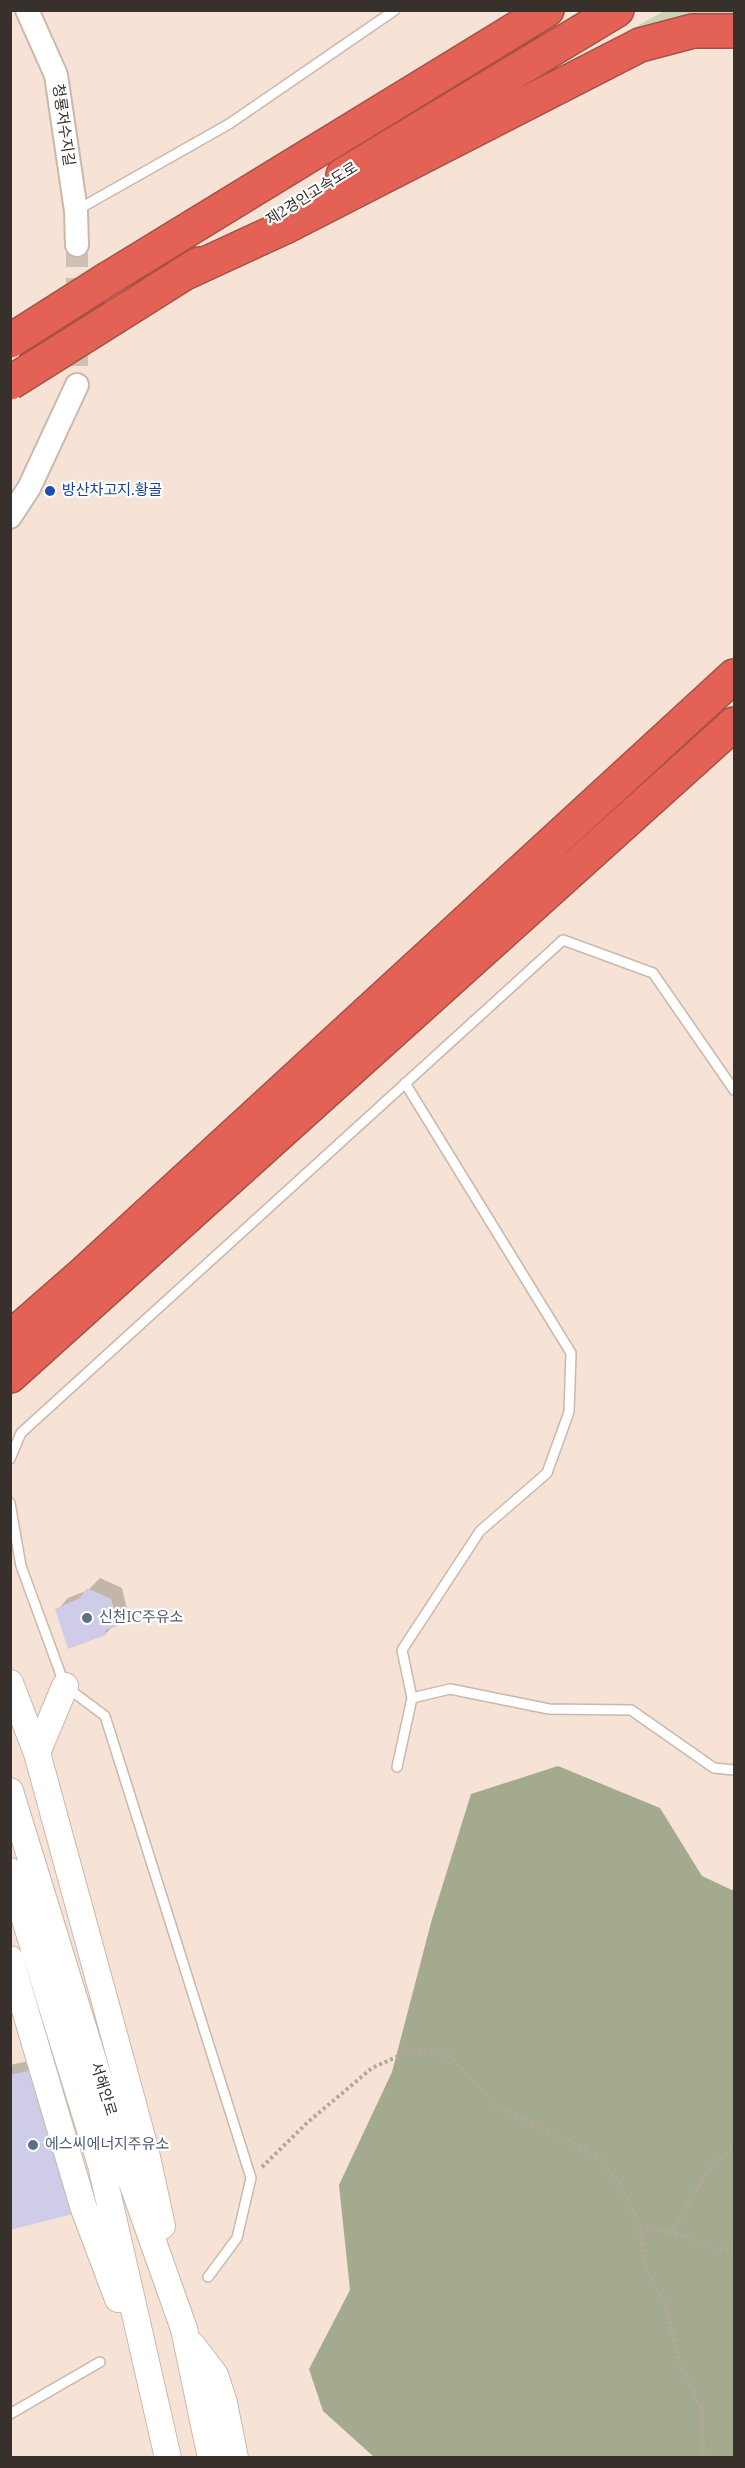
<!DOCTYPE html>
<meta charset="utf-8">
<style>
body{margin:0}
#map{position:relative;width:745px;height:2468px;overflow:hidden;background:#f6e3d6;font-family:Lora,serif}
canvas{display:block}
.frame{position:absolute;inset:0;border:12px solid #37302b;pointer-events:none}
</style>
<div id="map">
<canvas width="745" height="2468"></canvas>
<div class="frame"></div>
</div>
<script>
const g = document.querySelector('canvas').getContext('2d');
g.lineJoin = 'round';
function fill(path, color) {
  g.fillStyle = color;
  g.fill(path, 'evenodd');
}
function poly(rows) {
  const path = new Path2D();
  for (const r of rows) {
    path.moveTo(r[0], r[1]);
    for (let i = 2; i < r.length; i += 2) path.lineTo(r[i], r[i + 1]);
  }
  return path;
}
function stroke(path, color, width, dash) {
  g.strokeStyle = color;
  g.lineWidth = width;
  g.lineCap = dash ? 'butt' : 'round';
  g.setLineDash(dash || []);
  g.stroke(path);
}
function drawText(font, color, halo, rows, align = 'center') {
  g.font = font + ' Lora,"Noto Sans KR",serif';
  g.lineWidth = 4.5;
  g.setLineDash([]);
  g.textBaseline = 'middle';
  g.strokeStyle = halo;
  g.fillStyle = color;
  for (const [text, x, y, turn = 0] of rows) {
    g.save();
    g.translate(x, y);
    g.rotate((+turn || 0) * Math.PI / 180);
    g.textAlign = isNaN(turn) ? turn : align;
    if (halo) g.strokeText(text, 0, 0);
    g.fillText(text, 0, 0);
    g.restore();
  }
}
fill(poly([
 [664,11,734,11,734,22,563,68]
]), '#cbd2b8');
fill(poly([
 [558,1766,660,1808,702,1876,734,1891,734,2457,374,2457,323,2411,309,2369,350,2290,339,2185,392,2072,432,1919,471,1794]
]), '#a3aa8d');
fill(poly([
 [100,1578,122,1588,128,1613,105,1634,57,1610,68,1598,88,1590],
 [52,2056,87,2198,10,2229,10,2065]
]), '#0003');
fill(poly([
 [87,1588,111,1599,118,1626,105,1630,106,1635,68,1649,55,1609,80,1598],
 [38,2069,73,2214,10,2230,10,2075]
]), '#cfccea');
stroke(poly([
 [77,245,77,385]
]), '#d0bfb4', 22, [22, 11]);
const service = poly([
 [77,210,229,124,395,10],
 [10,1459,21,1433,563,940,653,973,734,1090],
 [10,1503,21,1566,65,1686,105,1716,251,2178,237,2238,208,2277],
 [412,1698,450,1689,549,1709,631,1710,714,1768,734,1770],
 [397,1767,412,1698,402,1650,480,1531,547,1473,569,1412,571,1353,405,1083],
 [10,2414,100,2362]
]);
const tertiary = poly([
 [27,10,56,75,76,211,77,245],
 [10,517,29,488,77,385]
]);
const secondary = poly([
 [10,1683,37,1753,145,2148,162,2226],
 [37,1753,65,1686],
 [10,1791,124,2160,184,2329,211,2458],
 [10,1871,101,2165,168,2458],
 [10,1959,84,2209,118,2299],
 [192,2345,215,2375,224,2403,235,2458]
]);
const motorway = poly([
 [343,175,617,10],
 [181,275,285,227,640,45,693,31,734,31],
 [109,278,547,10],
 [115,317,199,264],
 [10,1338,83,1274,734,676],
 [10,1376,734,724]
]);
stroke(service, '#cab8ac', 12);
stroke(tertiary, '#cab8ac', 26);
stroke(secondary, '#cab8ac', 28);
stroke(motorway, '#a75046', 36);
stroke(poly([
 [262,2167,308,2122,372,2068,412,2050,450,2057,498,2107,571,2141,600,2159,618,2181,640,2225,688,2237,718,2250,734,2247],
 [640,2225,644,2263,666,2306,680,2365,702,2410,703,2458],
 [671,2233,714,2161,734,2149]
]), '#b5a69c', 4, [3, 3]);
stroke(service, '#fff', 9);
stroke(tertiary, '#fff', 22);
stroke(secondary, '#fff', 26);
stroke(motorway, '#e36255', 33);
const motorwayBridge = poly([
 [10,341,109,278],
 [10,383,115,317]
]);
stroke(motorwayBridge, '#a75046', 36, []);
stroke(motorwayBridge, '#e36255', 33);
for (const [x, y, r, color] of [
 [50,491,6,"#1a4fb4"],
 [87,1618,6,"#5c6f8a"],
 [33,2145,6,"#5c6f8a"]
]) {
  const dot = new Path2D();
  dot.arc(x, y, r, 0, 2 * Math.PI);
  g.fillStyle = color;
  g.fill(dot);
  stroke(dot, '#fff', 2);
}
drawText('15px', '#37302b', '#fff', [
 ["청룡저수지길",63,125,82],
 ["제2경인고속도로",312,194,-32],
 ["서해안로",103,2089,73]
]);
drawText('15px', '#164399', '#fff', [
 ["방산차고지.황골",62,491]
], 'left');
drawText('15px', '#4e5e75', '#fff', [
 ["신천IC주유소",99,1618],
 ["에스씨에너지주유소",45,2145]
], 'left');
</script>
